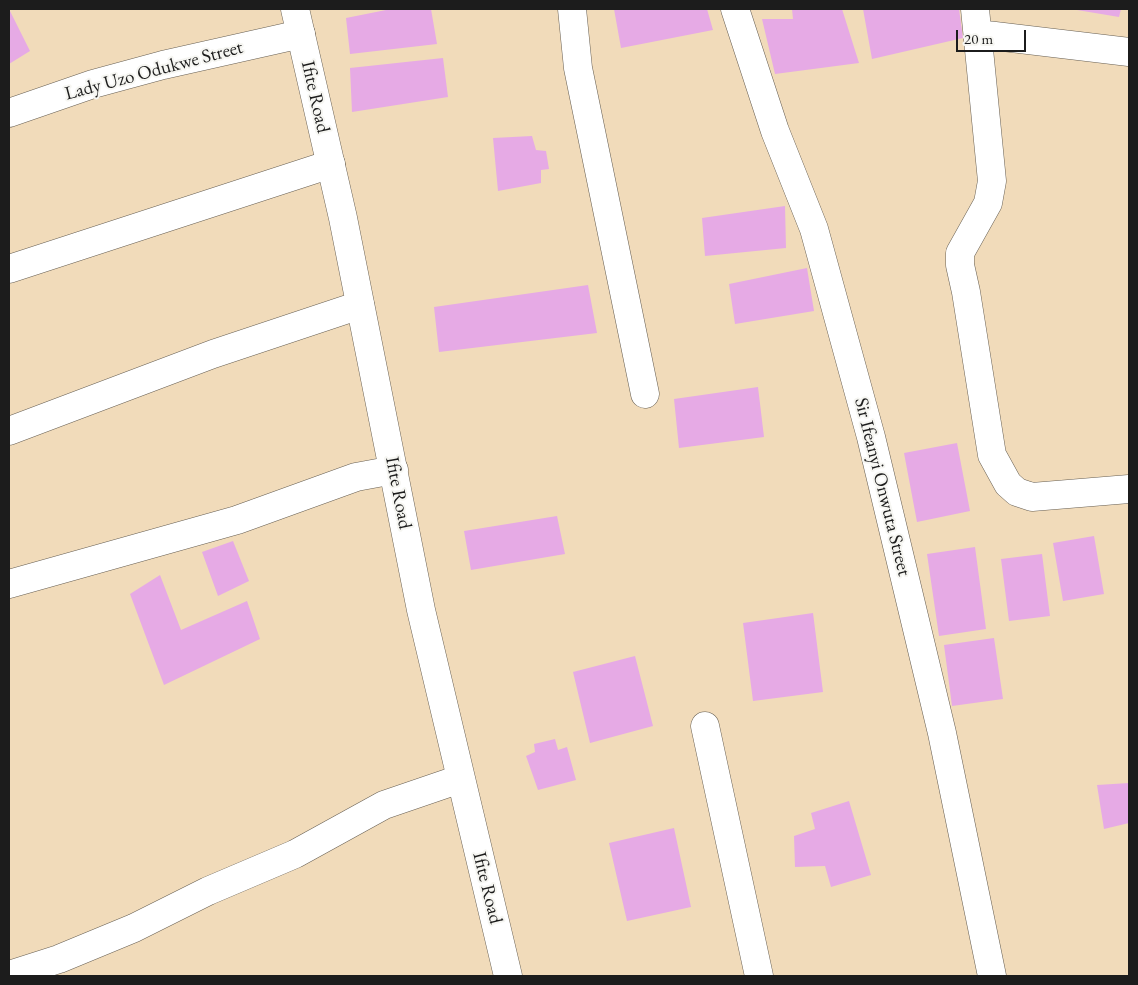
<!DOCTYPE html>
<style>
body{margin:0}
#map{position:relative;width:1138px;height:985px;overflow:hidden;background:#f1dbba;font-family:"EB Garamond",serif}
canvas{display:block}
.frame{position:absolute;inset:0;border:10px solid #1c1c1c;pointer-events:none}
.scale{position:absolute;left:956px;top:30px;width:70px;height:22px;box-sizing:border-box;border:2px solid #1c1c1c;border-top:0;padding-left:6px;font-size:15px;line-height:18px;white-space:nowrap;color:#1c1c1c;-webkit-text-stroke:4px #f6f6f2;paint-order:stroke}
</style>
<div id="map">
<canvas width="1138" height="985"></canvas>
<div class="frame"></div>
<div class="scale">20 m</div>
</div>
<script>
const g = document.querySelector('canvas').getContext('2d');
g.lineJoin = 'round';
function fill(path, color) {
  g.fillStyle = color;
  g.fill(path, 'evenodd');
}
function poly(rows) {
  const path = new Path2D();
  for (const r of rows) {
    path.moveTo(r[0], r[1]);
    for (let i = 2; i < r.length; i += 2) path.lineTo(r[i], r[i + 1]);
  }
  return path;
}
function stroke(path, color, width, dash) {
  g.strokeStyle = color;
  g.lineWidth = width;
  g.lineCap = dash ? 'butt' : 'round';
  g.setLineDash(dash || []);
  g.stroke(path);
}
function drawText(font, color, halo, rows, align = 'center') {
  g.font = font + ' "EB Garamond",serif';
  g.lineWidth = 4;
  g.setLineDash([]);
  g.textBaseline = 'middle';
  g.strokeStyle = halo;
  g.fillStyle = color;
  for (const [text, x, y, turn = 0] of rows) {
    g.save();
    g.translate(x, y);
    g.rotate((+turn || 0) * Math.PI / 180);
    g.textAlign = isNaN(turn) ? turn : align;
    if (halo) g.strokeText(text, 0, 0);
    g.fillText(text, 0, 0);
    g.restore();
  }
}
fill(poly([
 [9,9,30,51,9,64],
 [391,9,431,9,437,44,350,54,346,18],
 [614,9,707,9,713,30,621,48],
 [792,9,842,9,859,63,775,74,762,19,793,19],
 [863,9,959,9,963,38,872,59],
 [1071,9,1121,9,1119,17],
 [443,58,448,97,352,112,350,68],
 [532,136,536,150,546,151,549,169,541,170,541,183,498,191,493,138],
 [785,206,786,248,705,256,702,218],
 [807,268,814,311,735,324,729,284],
 [588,285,597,333,439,352,434,307],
 [758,387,764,437,679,448,674,399],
 [957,443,970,511,917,522,904,453],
 [557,516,565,554,471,570,464,531],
 [1094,536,1104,594,1063,601,1053,543],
 [233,541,249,581,218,596,202,552],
 [975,547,986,629,939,636,927,554],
 [1042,554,1050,616,1009,621,1001,559],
 [160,575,181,630,247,601,260,639,164,685,130,594],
 [813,613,823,692,753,701,743,623],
 [994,638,1003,699,952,706,944,645],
 [635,656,653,726,590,743,573,672],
 [555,739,558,750,567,747,576,780,538,790,526,756,535,752,534,744],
 [1129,783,1129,823,1104,829,1097,785],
 [849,801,871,875,831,887,825,866,795,867,794,836,815,829,811,813],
 [674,828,691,907,627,921,609,843]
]), '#e6aae5');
const street = poly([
 [572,9,578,68,645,394],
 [735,9,775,131,814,229,871,437,942,733,992,976],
 [975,9,992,181,988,203,960,253,960,265,966,292,992,455,1008,484,1017,492,1032,497,1129,489],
 [978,34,1129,52],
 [9,113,93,84,163,65,301,34],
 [9,269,331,164],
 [9,431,213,354,360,305],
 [9,584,237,520,356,477,394,470],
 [705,726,759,976],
 [9,975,59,959,134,928,208,891,295,854,384,805,460,779]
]);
const secondary = poly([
 [295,9,343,218,421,610,508,976]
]);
stroke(street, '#675f53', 29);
stroke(secondary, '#675f53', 29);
stroke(street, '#fff', 28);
stroke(secondary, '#fff', 28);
drawText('19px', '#1c1c1c', '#f6f6f2', [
 ["Lady Uzo Odukwe Street",154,71,-15],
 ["Ifite Road",315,97,77],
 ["Sir Ifeanyi Onwuta Street",882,487,76],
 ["Ifite Road",398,493,79],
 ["Ifite Road",487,888,76]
]);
</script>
